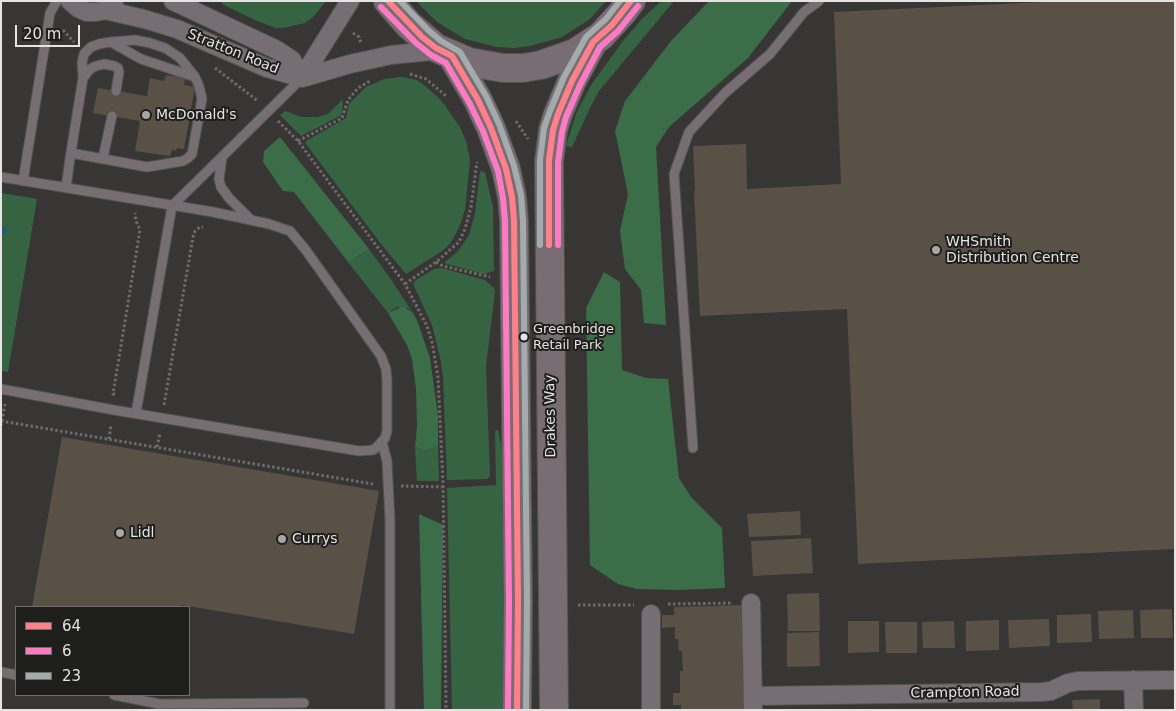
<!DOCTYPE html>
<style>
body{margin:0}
#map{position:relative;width:1176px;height:711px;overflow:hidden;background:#373635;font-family:"DejaVu Sans",sans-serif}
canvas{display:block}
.frame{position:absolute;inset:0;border:2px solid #e5e4e2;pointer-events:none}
.legend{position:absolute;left:15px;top:606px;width:175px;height:90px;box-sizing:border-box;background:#1e1e1d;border:1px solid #6e6d6c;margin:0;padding:6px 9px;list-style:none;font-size:15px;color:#e5e4e2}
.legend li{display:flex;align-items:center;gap:10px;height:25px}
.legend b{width:25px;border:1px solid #6e6d6c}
.scale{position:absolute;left:15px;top:25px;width:65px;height:22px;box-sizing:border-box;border:2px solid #e5e4e2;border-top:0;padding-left:6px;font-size:15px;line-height:18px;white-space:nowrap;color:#e5e4e2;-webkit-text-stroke:4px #1e1e1d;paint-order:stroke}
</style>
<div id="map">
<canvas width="1176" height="711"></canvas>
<div class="frame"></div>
<ul class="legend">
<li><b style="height:6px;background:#ff808a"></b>64</li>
<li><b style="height:6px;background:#fe7bc4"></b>6</li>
<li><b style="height:6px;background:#a3abad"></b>23</li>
</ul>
<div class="scale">20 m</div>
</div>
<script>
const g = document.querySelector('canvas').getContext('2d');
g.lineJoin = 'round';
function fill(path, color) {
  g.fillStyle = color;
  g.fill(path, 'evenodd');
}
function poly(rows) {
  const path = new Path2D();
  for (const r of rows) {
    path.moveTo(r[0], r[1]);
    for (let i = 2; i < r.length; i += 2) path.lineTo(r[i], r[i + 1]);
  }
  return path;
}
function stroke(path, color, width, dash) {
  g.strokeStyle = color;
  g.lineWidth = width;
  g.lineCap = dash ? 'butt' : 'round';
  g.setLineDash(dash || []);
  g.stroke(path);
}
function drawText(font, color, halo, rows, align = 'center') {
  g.font = font + ' "DejaVu Sans",sans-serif';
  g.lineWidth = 4;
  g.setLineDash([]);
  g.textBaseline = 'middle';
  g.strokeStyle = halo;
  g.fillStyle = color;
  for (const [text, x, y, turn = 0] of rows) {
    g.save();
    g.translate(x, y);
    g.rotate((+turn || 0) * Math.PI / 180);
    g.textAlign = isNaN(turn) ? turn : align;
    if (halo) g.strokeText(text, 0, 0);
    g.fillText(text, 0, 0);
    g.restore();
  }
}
fill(poly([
 [221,1,326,1,314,16,305,23,283,28,276,28,255,20,222,4],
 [416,1,606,1,590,19,562,37,530,46,514,48,497,47,465,39,437,22],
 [661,1,674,1,599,91,591,106,572,147,566,146,576,114,591,85,623,41,641,20],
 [402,77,417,80,424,85,441,100,460,127,466,141,470,160,465,210,460,225,455,235,450,244,442,251,406,274,381,244,306,144,306,141,346,118,349,104,366,87,384,79],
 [343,99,342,113,340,116,301,136,280,115,285,111,301,117,318,117,328,114],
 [480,171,485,172,493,207,494,271,483,274,444,263,458,251,469,235,475,213],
 [1,193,37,199,8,372,1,371],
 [369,249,390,278,413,313,408,308,397,307,388,313,348,262],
 [442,268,485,280,494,288,495,292,486,366,490,476,487,479,447,480,443,377,441,362,432,325,413,284,416,280,434,269],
 [498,430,505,464,505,710,452,710,447,488,496,485,495,431],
 [438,446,439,481,417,481,415,447,426,451]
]), '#366443');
fill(poly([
 [709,1,792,1,748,58,669,127,656,147,666,325,644,323,641,290,625,269,620,231,628,194,615,131,625,101,671,41],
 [280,137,369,249,348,262,294,192,283,191,263,162,264,151],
 [604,272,620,282,622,370,646,378,668,379,679,478,691,497,722,528,725,588,679,590,637,589,618,584,590,565,586,308],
 [403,306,413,313,417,320,430,358,438,415,438,446,426,451,415,447,417,426,416,389,412,359,407,345,388,313],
 [419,514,443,525,441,710,424,710]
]), '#3a6d48');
stroke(poly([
 [1,233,4,230]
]), '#225a71', 6);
fill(poly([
 [1065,1,1175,1,1175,549,858,564,847,309,700,316,694,191,695,191,693,146,746,144,747,189,841,184,834,12],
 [166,75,185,78,184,85,195,87,184,149,177,148,176,151,172,150,170,156,135,151,140,121,93,113,98,88,147,96,150,78,164,81],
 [62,437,379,491,354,634,182,605,181,607,32,607],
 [800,511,801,535,749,537,747,514],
 [811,538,813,573,753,576,751,541],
 [819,593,820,631,788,631,787,594],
 [742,605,743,696,748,696,748,710,681,710,681,705,673,705,673,693,680,693,680,671,683,671,682,651,679,651,678,639,675,639,675,627,662,628,662,615,674,615,674,607],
 [1172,609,1173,638,1141,638,1140,610],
 [1133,610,1134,638,1099,639,1098,611],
 [1091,614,1092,642,1057,643,1057,615],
 [1049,619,1050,646,1009,648,1008,620],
 [999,620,999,650,966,651,966,621],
 [848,621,879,621,879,652,848,653],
 [954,621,955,648,923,648,922,622],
 [885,622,917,622,917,653,886,653],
 [819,632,820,666,787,667,787,633],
 [1100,699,1100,710,1073,710,1072,700]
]), '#595046');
const lane = poly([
 [111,42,135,40,150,43,165,48,180,58,195,77],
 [71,153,147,167,183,161,188,158,192,154,202,99,199,86,195,77,141,59,111,42,99,44,91,47,84,54,82,63,83,78],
 [103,158,112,116],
 [222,158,219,179,221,187,229,198,251,220],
 [1,177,213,212,269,224,290,231,305,249,381,356,386,369,387,381,387,431,385,438,377,447,373,450,359,451,114,410,1,389],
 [23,181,50,13,57,1],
 [66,188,70,158,83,78,90,69,96,66,104,64,114,66,118,68,119,72,116,91],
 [136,413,172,206,302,78],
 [382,442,387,461,390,521,390,710],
 [693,448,674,174,689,132,725,93,770,54,804,12,819,1],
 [1,672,16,675],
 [114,695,159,704,304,703]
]);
const street = poly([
 [70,1,78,8,87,12,96,12,105,10,114,4],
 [173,1,277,50,292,60,302,78],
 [105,10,144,19,177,29,267,68,302,78,350,64,391,55,441,50],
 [302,78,350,1],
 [751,603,753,710],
 [651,614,651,710],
 [1133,680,1134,710],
 [753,696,1042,692,1051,691,1068,683,1078,681,1175,680]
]);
const primary = poly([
 [388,1,409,25,436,48,469,62,503,68,523,68,541,65,575,53,601,36,622,13,631,1],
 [452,56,478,100,491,128,506,169,512,197,514,221,518,601,517,710],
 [554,710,549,161,553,130,558,114,572,81,593,42]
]);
stroke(lane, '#535251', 11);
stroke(street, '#535251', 20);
stroke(primary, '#535251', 30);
stroke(poly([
 [63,30,74,42],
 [353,33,359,37,361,43],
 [215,68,258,101],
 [410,74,426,79,446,96],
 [278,121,298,141,405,284,427,326,432,342,438,377,443,483,446,710],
 [516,121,528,139],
 [298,141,342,118,348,100,358,88,370,81],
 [436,262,443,266,490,277],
 [405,284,436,262,459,242,465,229,471,207,477,162],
 [115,394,113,394,140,230,136,221,135,213],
 [164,405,193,237,195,231,200,227,203,227],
 [1,421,373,484],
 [1,426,5,404],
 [109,439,111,425],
 [157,447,160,433],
 [401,486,443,487],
 [668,604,732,603],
 [578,605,634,605]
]), '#706c6e', 3, [2.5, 2.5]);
stroke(lane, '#766e73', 9);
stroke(street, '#766e73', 18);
stroke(primary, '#776d73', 28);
stroke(poly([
 [388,1,422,37,436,48,452,56,478,100,491,128,506,169,512,197,514,221,518,601,517,710],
 [549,245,549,161,553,130,558,114,572,81,593,42,612,25,631,1]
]), '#ff808a', 6);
stroke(poly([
 [381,7,416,43,431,55,446,63,470,104,483,131,498,171,503,198,505,221,509,601,508,710],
 [558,245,558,162,562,132,566,117,580,85,600,47,618,31,638,6]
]), '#fe7bc4', 6);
stroke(poly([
 [400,1,428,30,441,41,460,52,486,96,499,124,514,166,521,195,523,221,527,601,526,710],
 [540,245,540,160,544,128,550,111,564,77,586,37,606,19,620,1]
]), '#a3abad', 6);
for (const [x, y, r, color] of [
 [146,115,5,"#a8a7a5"],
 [936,250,5,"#a8a7a5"],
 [524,337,4.5,"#e5e4e2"],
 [120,533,5,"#a8a7a5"],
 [282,539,5,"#a8a7a5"]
]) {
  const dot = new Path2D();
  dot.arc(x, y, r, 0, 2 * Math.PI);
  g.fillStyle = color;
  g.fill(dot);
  stroke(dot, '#1e1e1d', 2);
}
drawText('13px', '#e5e4e2', '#1e1e1d', [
 ["Greenbridge",533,330],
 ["Retail Park",533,346]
], 'left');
drawText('14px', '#e5e4e2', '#1e1e1d', [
 ["Stratton Road",233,52,22],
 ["Drakes Way",551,416,-91],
 ["Crampton Road",965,693,-1]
]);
drawText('14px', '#e5e4e2', '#1e1e1d', [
 ["McDonald's",156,115],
 ["WHSmith",946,242],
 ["Distribution Centre",946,258],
 ["Lidl",130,533],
 ["Currys",292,539]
], 'left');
</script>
